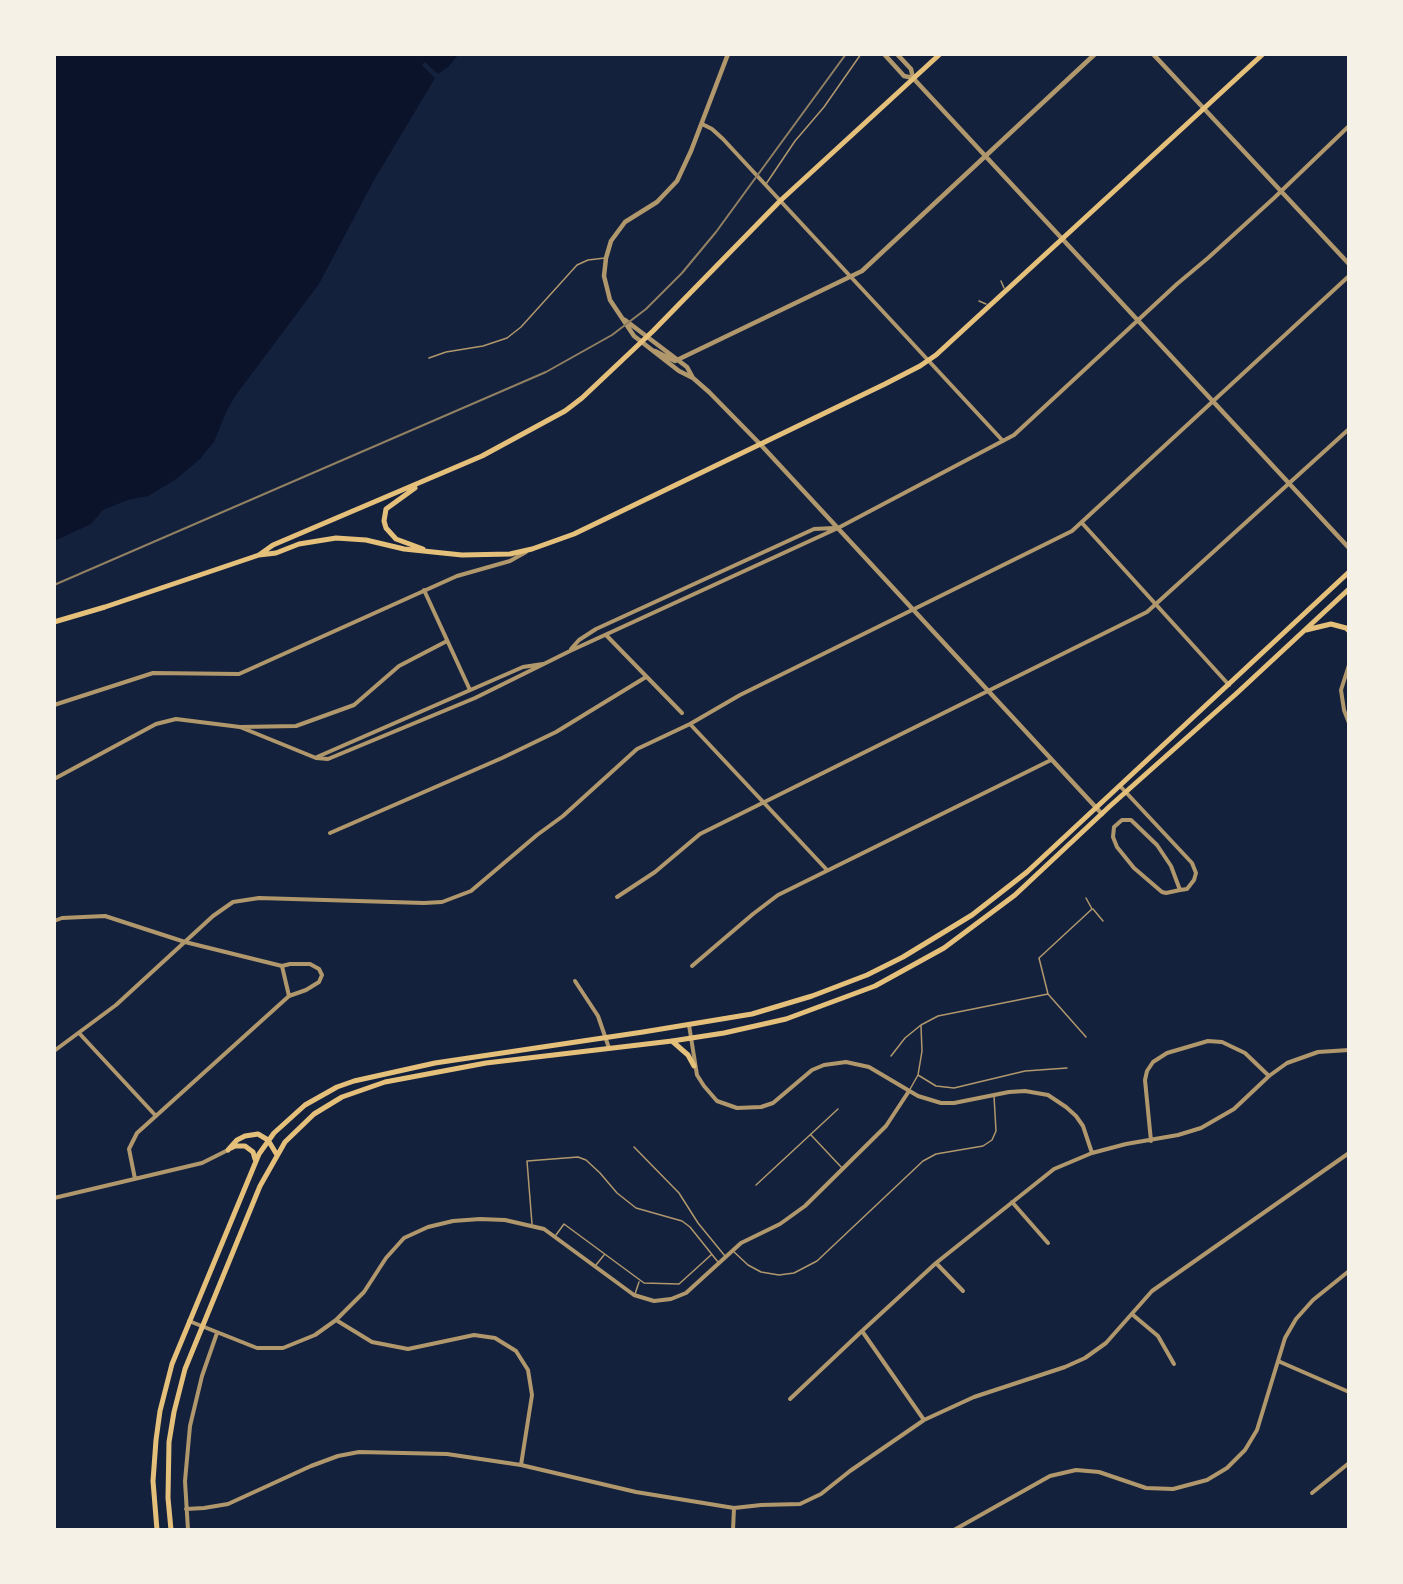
<!DOCTYPE html>
<style>
body{margin:0}
#map{position:relative;width:1403px;height:1584px;overflow:hidden;background:#14213d;font-family:"Fira Sans Condensed",sans-serif}
canvas{display:block}
.frame{position:absolute;inset:0;border:56px solid #f6f1e7;pointer-events:none}
</style>
<div id="map">
<canvas width="1403" height="1584"></canvas>
<div class="frame"></div>
</div>
<script>
const g = document.querySelector('canvas').getContext('2d');
g.lineJoin = 'round';
function fill(path, color) {
  g.fillStyle = color;
  g.fill(path, 'evenodd');
}
function poly(rows) {
  const path = new Path2D();
  for (const r of rows) {
    path.moveTo(r[0], r[1]);
    for (let i = 2; i < r.length; i += 2) path.lineTo(r[i], r[i + 1]);
  }
  return path;
}
function stroke(path, color, width, dash) {
  g.strokeStyle = color;
  g.lineWidth = width;
  g.lineCap = dash ? 'butt' : 'round';
  g.setLineDash(dash || []);
  g.stroke(path);
}
fill(poly([
 [54,54,459,54,448,67,438,74,425,62,422,65,435,78,373,182,319,284,236,395,227,410,214,442,200,459,175,480,148,496,128,500,103,510,91,524,54,541]
]), '#0b132b');
stroke(poly([
 [766,184,795,141,824,107,861,54],
 [1001,281,1004,288],
 [979,301,986,304],
 [429,358,446,352,483,346,507,338,521,327,577,265,588,260,605,258],
 [1093,909,1103,921],
 [1086,1037,1048,994,1039,958,1092,909,1086,898],
 [891,1056,905,1038,921,1025,938,1016,1048,994],
 [918,1075,936,1086,954,1088,1025,1071,1067,1068],
 [909,1091,918,1075,922,1051,921,1026],
 [811,1135,843,1169],
 [634,1147,679,1193,698,1223,725,1256],
 [756,1185,838,1109],
 [532,1224,527,1161,578,1157,586,1160,600,1173,617,1193,636,1208,682,1221,690,1227,718,1262],
 [556,1235,564,1224,644,1283,679,1284,711,1255],
 [733,1251,748,1265,761,1272,779,1275,794,1273,817,1261,923,1161,936,1154,983,1146,992,1140,996,1131,994,1096],
 [596,1265,604,1255],
 [635,1294,639,1282]
]), '#b1986c', 1.5);
stroke(poly([
 [702,124,712,129,723,139,1003,441],
 [1082,523,1229,685],
 [424,590,470,690],
 [606,635,682,713],
 [571,649,579,640,596,629,814,529,834,528],
 [1349,665,1341,690,1344,710,1349,723],
 [54,705,153,673,239,674,457,576,510,561,526,552],
 [690,724,827,870],
 [241,727,296,726,354,705,399,666,447,641],
 [317,757,523,667,543,664],
 [54,779,156,724,176,719,240,727,316,758,328,759,475,698,570,651,838,528,1014,435,1177,284,1208,258,1274,198,1349,126],
 [1120,786,1192,863,1196,873,1194,880,1187,889,1180,890,1166,893,1162,892,1134,868,1117,847,1113,837,1114,827,1122,820,1131,820,1157,845,1171,866,1180,890],
 [330,833,502,758,556,732,646,677],
 [617,897,655,872,700,834,1147,612,1349,429],
 [54,921,62,918,105,916,185,942,282,966,289,996],
 [692,966,753,914,778,895,1051,760],
 [575,981,598,1016,609,1048],
 [689,1025,697,1075,704,1086,717,1101,737,1108,761,1107,773,1103,812,1070,824,1065,846,1062,869,1067,918,1096,941,1103,954,1103,1009,1092,1025,1091,1048,1095,1066,1107,1076,1116,1083,1126,1092,1153],
 [79,1033,156,1116],
 [54,1051,116,1005,213,916,233,902,259,898,424,903,442,902,471,891,537,835,563,816,637,749,690,724,740,695,1072,531,1349,276],
 [1151,1141,1145,1080,1147,1071,1153,1062,1167,1053,1208,1041,1222,1042,1245,1053,1269,1076],
 [135,1179,129,1149,137,1133,289,996,306,990,319,982,322,975,319,969,310,964,290,964,282,966],
 [54,1198,202,1163,228,1150],
 [1012,1202,1048,1243],
 [936,1263,963,1291],
 [1133,1315,1158,1336,1174,1364],
 [336,1320,372,1342,408,1349,474,1335,495,1338,516,1351,528,1370,532,1395,521,1465],
 [189,1321,257,1348,283,1348,315,1335,336,1320,364,1292,386,1258,404,1238,428,1227,453,1221,480,1219,505,1220,544,1229,634,1295,654,1301,671,1299,686,1293,741,1243,780,1224,805,1206,886,1126,909,1091],
 [1278,1361,1349,1392],
 [790,1399,862,1331],
 [924,1420,862,1331,936,1263,1054,1169,1092,1153,1126,1144,1178,1135,1201,1128,1234,1109,1269,1076,1287,1063,1318,1052,1349,1050],
 [1312,1493,1349,1463],
 [186,1509,204,1508,228,1504,311,1466,338,1456,359,1452,447,1454,521,1465,636,1492,734,1508,761,1505,800,1504,821,1494,850,1471,924,1420,974,1397,1065,1367,1085,1358,1106,1343,1152,1291,1349,1153],
 [188,1530,185,1481,190,1426,202,1376,217,1333],
 [733,1530,734,1508],
 [954,1530,1050,1476,1076,1470,1099,1472,1146,1488,1173,1489,1207,1480,1227,1468,1245,1450,1257,1430,1285,1338,1296,1319,1313,1300,1349,1271]
]), '#b1986c', 4);
stroke(poly([
 [728,54,691,151,677,181,657,202,625,222,611,241,606,258,604,276,610,300,634,336,679,371,693,378,709,392,761,445,1102,814],
 [884,54,904,76,913,78],
 [897,54,911,69,913,78,1349,548],
 [1153,54,1349,264],
 [625,320,687,367,693,378],
 [655,351,675,361,862,271,1095,54]
]), '#b1986c', 4.5);
stroke(poly([
 [415,488,386,509,384,521,386,528,396,539,423,549],
 [259,555,276,553,299,544,336,538,366,540,404,549,462,555,510,554,532,549,574,534,885,384,920,366,936,355,1263,54],
 [54,622,105,607,259,555,273,545,482,456,565,411,582,398,653,331,780,201,940,54],
 [1306,630,1331,624,1346,628,1349,631],
 [672,1041,688,1055,694,1066],
 [231,1148,235,1146,245,1146,253,1152,255,1159],
 [228,1150,237,1140,245,1136,258,1134,268,1140,277,1155],
 [157,1530,153,1481,156,1440,160,1411,172,1364,259,1154,274,1133,305,1105,337,1087,354,1081,435,1063,643,1032,752,1014,812,996,867,975,903,957,972,915,1027,872,1349,572],
 [171,1530,168,1498,169,1442,174,1412,185,1369,260,1186,285,1142,314,1114,342,1097,385,1082,486,1063,672,1041,724,1033,786,1019,875,986,944,948,1015,895,1110,806,1237,693,1349,589]
]), '#e5c07b', 5);
stroke(poly([
 [54,585,546,372,612,335,646,309,682,273,716,232,846,54]
]), '#918062', 2);
</script>
